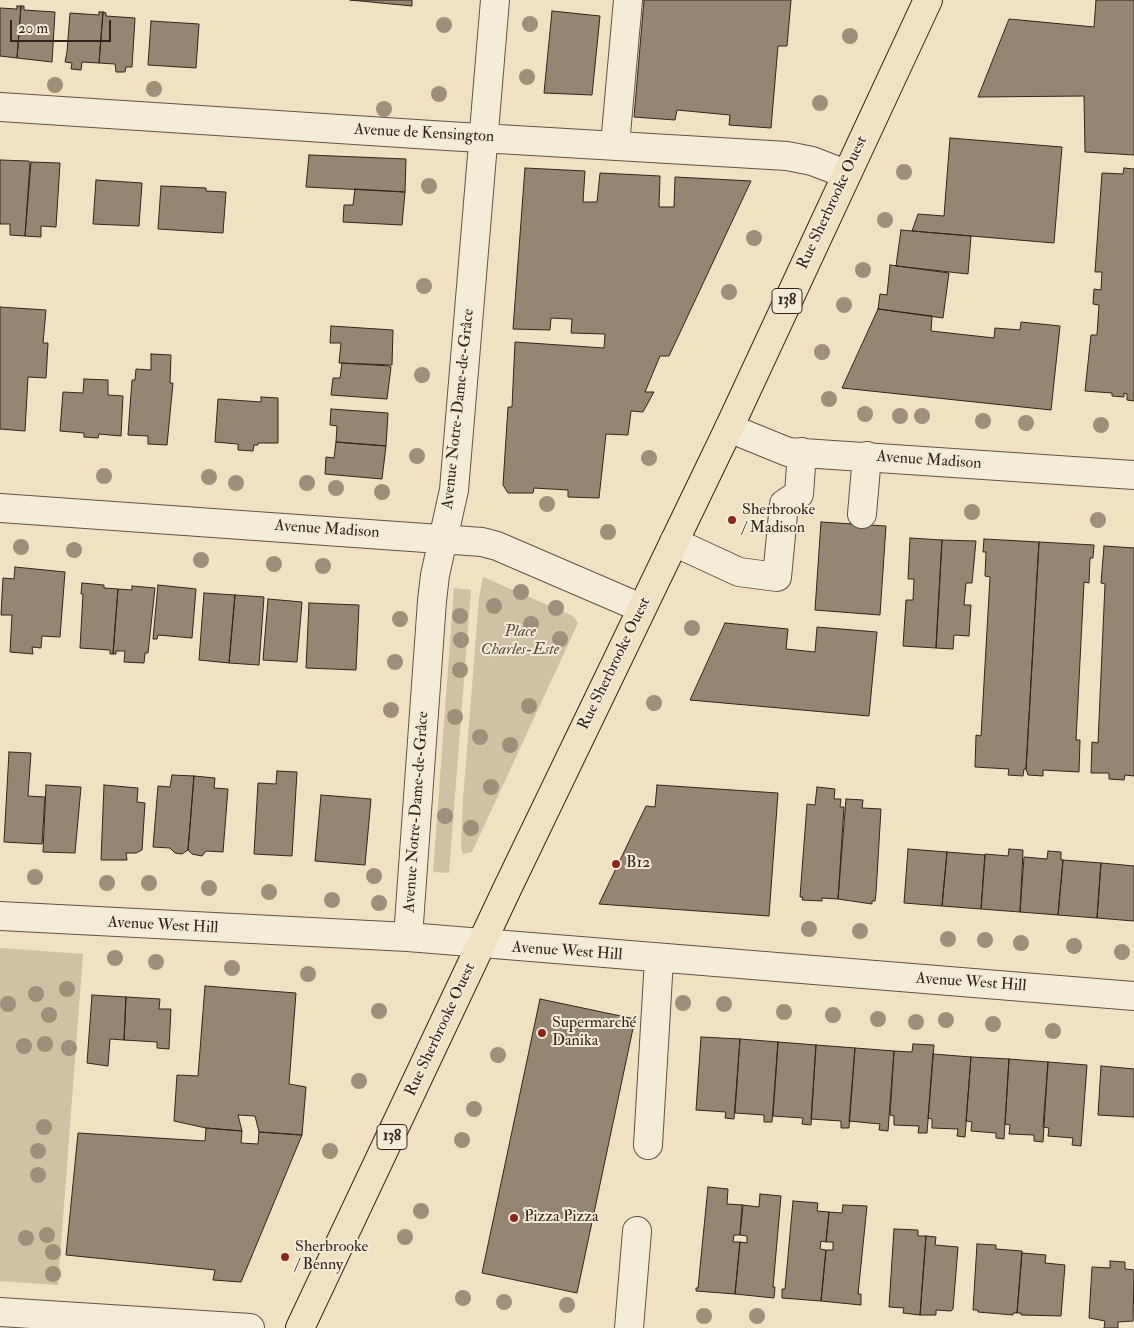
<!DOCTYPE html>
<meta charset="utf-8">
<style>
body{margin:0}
#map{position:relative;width:1134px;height:1328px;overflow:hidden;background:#f0e1c1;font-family:"IM FELL Double Pica",serif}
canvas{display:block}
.scale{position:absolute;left:10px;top:20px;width:101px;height:22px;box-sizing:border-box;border:2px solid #35231b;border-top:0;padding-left:6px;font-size:15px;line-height:18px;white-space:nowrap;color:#35231b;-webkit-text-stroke:4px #f5ecd7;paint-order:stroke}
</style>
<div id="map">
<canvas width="1134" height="1328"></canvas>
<div class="scale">20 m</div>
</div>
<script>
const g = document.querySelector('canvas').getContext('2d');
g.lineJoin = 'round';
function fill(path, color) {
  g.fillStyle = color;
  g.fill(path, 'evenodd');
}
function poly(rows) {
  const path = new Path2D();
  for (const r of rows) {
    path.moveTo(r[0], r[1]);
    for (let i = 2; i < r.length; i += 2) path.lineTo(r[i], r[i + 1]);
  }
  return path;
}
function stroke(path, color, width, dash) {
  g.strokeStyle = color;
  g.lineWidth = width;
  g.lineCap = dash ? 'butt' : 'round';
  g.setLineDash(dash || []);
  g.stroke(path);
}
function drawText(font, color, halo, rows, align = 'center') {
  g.font = font + ' "IM FELL Double Pica",serif';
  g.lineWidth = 4;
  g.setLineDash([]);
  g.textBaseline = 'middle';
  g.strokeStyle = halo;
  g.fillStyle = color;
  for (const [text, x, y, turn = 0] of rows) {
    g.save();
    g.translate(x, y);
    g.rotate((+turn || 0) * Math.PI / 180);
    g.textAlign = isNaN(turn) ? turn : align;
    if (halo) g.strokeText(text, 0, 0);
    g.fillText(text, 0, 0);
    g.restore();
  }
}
fill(poly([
 [483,577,573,616,578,623,472,852,463,854,461,847,463,799,479,598],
 [454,588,471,590,449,873,433,872],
 [0,948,83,954,58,1285,0,1281]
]), '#d0c1a5');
const building = poly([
 [350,0,412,0,412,6,350,0],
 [644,0,791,0,787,46,778,46,771,128,729,125,730,115,677,110,675,120,634,117,644,0],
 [1096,0,1134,0,1134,155,1085,152,1084,96,978,97,1009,19,1094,27,1096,0],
 [17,6,21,6,17,58,0,56,0,8,17,9,17,6],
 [21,6,24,6,24,10,55,12,52,62,17,58,21,6],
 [552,11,600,16,592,95,544,93,552,11],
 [99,12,103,12,99,63,82,62,81,70,71,69,72,63,65,62,67,52,70,13,99,15,99,12],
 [103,12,106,13,106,16,135,18,132,67,126,67,125,72,116,72,115,64,99,63,103,12],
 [151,21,199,24,196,68,148,65,151,21],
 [950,138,1062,147,1054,243,912,231,918,214,944,216,950,138],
 [309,155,406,159,405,192,306,187,309,155],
 [0,160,29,161,30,163,25,236,10,235,10,224,0,224,0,160],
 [31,162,60,163,56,227,41,226,41,237,25,236,31,162],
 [525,168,585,171,583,202,597,202,600,173,660,176,659,207,674,207,675,177,751,181,669,356,660,356,645,392,654,392,643,412,631,411,628,435,606,434,599,498,568,497,568,490,534,488,533,493,508,493,503,485,508,407,512,407,515,342,604,348,605,334,571,333,572,319,551,318,550,330,513,329,525,168],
 [1124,168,1134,169,1134,401,1127,400,1127,394,1124,393,1124,397,1112,396,1112,393,1085,391,1091,335,1097,335,1099,305,1093,304,1094,289,1101,290,1102,272,1095,272,1102,173,1123,174,1124,168],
 [96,180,142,183,139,226,93,224,96,180],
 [161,186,206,188,206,191,226,192,223,233,158,229,161,186],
 [355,189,405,192,402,225,343,222,344,205,353,205,355,189],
 [901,230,971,236,968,274,896,266,901,230],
 [890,265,949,273,943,318,878,309,880,294,887,295,890,265],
 [0,307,46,310,43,343,48,343,46,378,28,377,25,431,0,429,0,307],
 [878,309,932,316,931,331,994,338,995,328,1020,330,1021,322,1060,326,1051,410,842,388,878,309],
 [331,326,393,330,392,365,339,363,341,343,330,343,331,326],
 [151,354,171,355,170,383,173,383,167,445,148,444,148,436,128,435,132,380,135,380,136,369,151,370,151,354],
 [342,363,390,366,391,367,387,399,331,395,333,378,340,378,342,363],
 [84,379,108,380,108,395,123,396,121,436,99,434,98,438,84,437,84,433,60,431,63,392,83,393,84,379],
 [261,397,278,398,278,443,258,443,258,445,254,445,253,451,238,450,238,444,215,442,218,399,261,402,261,397],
 [331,409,388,413,386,446,336,442,337,426,330,425,331,409],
 [336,442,386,446,382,479,325,474,326,457,334,458,336,442],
 [821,522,886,526,880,615,815,610,821,522],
 [910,538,942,540,936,648,903,646,906,600,913,600,914,579,908,579,910,538],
 [984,539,1039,542,1026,769,1024,769,1023,776,1008,775,1009,769,975,767,976,735,981,736,990,577,985,576,986,552,983,552,984,539],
 [942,540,976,541,972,583,966,583,964,605,971,605,969,636,954,635,953,649,936,648,942,540],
 [1039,542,1094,545,1093,558,1090,558,1089,583,1084,582,1076,740,1080,740,1079,772,1043,770,1043,776,1028,775,1026,769,1039,542],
 [1104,546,1134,548,1134,776,1125,775,1124,780,1109,779,1109,773,1091,773,1092,742,1098,743,1105,584,1101,583,1104,546],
 [15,567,65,572,60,637,42,636,41,648,32,647,33,654,10,652,12,615,1,615,3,578,14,579,15,567],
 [82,583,104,585,104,588,118,589,113,654,110,654,110,650,80,648,83,594,81,594,82,583],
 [158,585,196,589,192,638,158,635,157,639,153,639,158,585],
 [132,586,155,588,148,653,145,653,144,663,124,662,125,651,116,651,116,654,113,654,118,589,132,590,132,586],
 [204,593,235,595,229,663,199,660,204,593],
 [235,595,264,597,259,665,229,663,235,595],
 [268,599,302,602,297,662,263,660,268,599],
 [309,603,359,605,356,670,306,668,309,603],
 [725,623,788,629,786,649,815,652,817,627,877,632,869,716,690,700,725,623],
 [9,752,31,753,28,796,45,797,42,844,4,842,9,752],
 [277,771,297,772,292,856,254,854,258,783,276,784,277,771],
 [172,775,194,776,188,850,182,854,175,853,170,848,153,847,158,786,170,787,172,775],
 [194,776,215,778,214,788,228,789,223,852,206,851,202,856,192,854,188,850,194,776],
 [46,785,81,787,75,853,43,852,46,785],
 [104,785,138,788,137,802,145,803,142,850,136,853,126,853,127,860,101,860,104,785],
 [657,785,778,793,769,916,599,904,646,806,655,807,657,785],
 [817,787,835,789,834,799,841,799,840,807,844,807,838,899,822,898,822,901,802,900,803,897,800,897,807,804,815,805,817,787],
 [321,795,371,799,365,865,315,861,321,795],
 [846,799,863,800,862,808,881,809,876,893,875,901,872,901,872,904,838,899,846,799],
 [908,849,947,852,942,906,904,903,908,849],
 [1009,849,1023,850,1020,912,981,909,985,854,1008,856,1009,849],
 [1048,851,1061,852,1061,860,1063,860,1058,915,1020,912,1024,857,1047,859,1048,851],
 [947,852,985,855,981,909,942,906,947,852],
 [1063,860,1101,863,1097,918,1058,915,1063,860],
 [1101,863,1134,866,1134,921,1097,918,1101,863],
 [205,986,296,993,289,1084,306,1087,302,1135,259,1132,255,1116,238,1115,242,1131,206,1128,174,1121,177,1075,198,1076,205,986],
 [92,995,126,997,124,1040,110,1039,108,1066,87,1063,92,995],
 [126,997,160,999,159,1009,171,1009,169,1049,157,1048,157,1042,124,1040,126,997],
 [540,999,635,1019,577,1293,482,1273,540,999],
 [701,1037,740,1039,734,1119,725,1118,726,1112,696,1110,701,1037],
 [740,1039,778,1042,772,1122,764,1122,764,1115,735,1113,740,1039],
 [778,1042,816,1045,811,1125,802,1124,803,1118,773,1116,778,1042],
 [913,1044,934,1045,927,1133,918,1133,919,1126,894,1125,894,1116,890,1115,894,1051,912,1052,913,1044],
 [816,1045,855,1048,849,1128,841,1128,841,1121,811,1119,816,1045],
 [855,1048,894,1051,888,1131,879,1130,880,1124,849,1121,855,1048],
 [933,1054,971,1057,965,1137,957,1136,958,1129,932,1128,932,1119,928,1118,933,1054],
 [971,1057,1009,1059,1004,1139,996,1138,996,1133,971,1131,972,1122,966,1121,971,1057],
 [1009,1059,1048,1062,1043,1142,1034,1141,1034,1135,1009,1134,1010,1125,1005,1124,1009,1059],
 [1048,1062,1087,1065,1081,1146,1072,1145,1073,1138,1048,1136,1049,1128,1043,1127,1048,1062],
 [1101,1066,1134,1069,1134,1117,1098,1115,1101,1066],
 [206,1128,242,1131,241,1143,258,1144,259,1132,302,1135,241,1282,213,1280,215,1270,66,1255,78,1133,205,1141,206,1128],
 [708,1187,728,1189,727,1204,743,1205,740,1235,734,1235,733,1242,740,1242,735,1294,696,1291,696,1288,698,1288,708,1187],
 [760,1194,781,1196,773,1287,775,1287,774,1298,735,1294,740,1242,747,1243,747,1236,740,1235,742,1205,759,1207,760,1194],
 [793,1201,818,1203,817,1211,829,1212,826,1242,821,1241,820,1249,826,1250,821,1301,782,1298,782,1289,785,1289,793,1201],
 [843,1205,867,1206,858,1294,861,1294,861,1305,821,1301,826,1250,833,1250,833,1242,826,1242,829,1212,842,1213,843,1205],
 [894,1229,918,1230,918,1236,926,1236,920,1315,903,1313,904,1308,889,1307,894,1229],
 [926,1236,936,1237,935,1245,958,1247,953,1309,951,1311,936,1310,936,1315,920,1315,926,1236],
 [977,1244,996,1245,996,1249,1022,1251,1017,1313,1013,1313,1013,1315,978,1312,978,1310,973,1310,977,1244],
 [1022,1253,1046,1255,1045,1263,1065,1265,1061,1316,1021,1315,1021,1313,1017,1313,1022,1253],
 [1110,1261,1125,1262,1125,1269,1134,1270,1133,1321,1118,1322,1118,1328,1104,1328,1105,1321,1089,1318,1092,1267,1110,1268,1110,1261]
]);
fill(building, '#968671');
stroke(building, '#35231b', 1);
const minor = poly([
 [0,107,447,136,787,156,812,161,846,174],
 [615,145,628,0],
 [729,428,788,452,1134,475],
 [0,508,482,542,497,546,641,608],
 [862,514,867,456],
 [674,542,739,572,777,577,784,504,799,494,802,452],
 [0,916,408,937,1134,996],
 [408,937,432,601,435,575,454,490,495,0],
 [648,1145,659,959],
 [0,1312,250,1328],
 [629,1328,637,1231]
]);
const major = poly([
 [300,1328,508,887,729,428,928,0]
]);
stroke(minor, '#645244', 30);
stroke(major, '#35231b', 30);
stroke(minor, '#f5ecd7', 28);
stroke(major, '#f0e1c1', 28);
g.fillStyle = '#9f8e79';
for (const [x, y] of [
 [530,24],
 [444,25],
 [850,36],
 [527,77],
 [55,85],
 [154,89],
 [439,94],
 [820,103],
 [384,109],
 [904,172],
 [429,186],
 [885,220],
 [754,238],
 [863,270],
 [424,286],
 [729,292],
 [844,305],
 [822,352],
 [422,375],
 [829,399],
 [865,414],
 [900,416],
 [922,416],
 [983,421],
 [1026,423],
 [1101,425],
 [417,456],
 [649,458],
 [104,476],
 [209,477],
 [236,483],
 [307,483],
 [336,488],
 [382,492],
 [547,504],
 [972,512],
 [1098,520],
 [608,532],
 [21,547],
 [74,550],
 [201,560],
 [274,564],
 [323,566],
 [521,592],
 [494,606],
 [556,608],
 [460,616],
 [400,619],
 [531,624],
 [692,628],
 [560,639],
 [461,640],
 [395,662],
 [460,670],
 [654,703],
 [529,706],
 [391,710],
 [455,717],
 [480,737],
 [510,745],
 [491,787],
 [445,816],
 [471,828],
 [374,876],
 [35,877],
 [107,883],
 [149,883],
 [209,888],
 [269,892],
 [332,900],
 [379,903],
 [809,929],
 [860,931],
 [948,939],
 [985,940],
 [1021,943],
 [1074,946],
 [1122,952],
 [115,958],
 [156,962],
 [232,968],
 [308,974],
 [67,989],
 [36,994],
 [683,1003],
 [8,1004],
 [724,1004],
 [379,1011],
 [784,1012],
 [49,1015],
 [833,1015],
 [878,1019],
 [946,1020],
 [916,1022],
 [993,1024],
 [1053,1031],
 [45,1044],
 [24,1046],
 [69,1048],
 [498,1055],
 [359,1081],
 [474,1109],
 [44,1127],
 [462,1140],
 [38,1151],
 [330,1151],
 [38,1175],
 [421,1211],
 [47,1235],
 [405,1237],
 [26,1238],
 [53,1252],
 [53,1274],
 [463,1298],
 [504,1302],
 [567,1305],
 [704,1316],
 [757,1316]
]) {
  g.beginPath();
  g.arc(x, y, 8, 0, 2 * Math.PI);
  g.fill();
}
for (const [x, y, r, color] of [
 [732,520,5,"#8f2418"],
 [616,864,5,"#8f2418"],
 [542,1033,5,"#8f2418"],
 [514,1218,5,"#8f2418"],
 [285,1257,5,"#8f2418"]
]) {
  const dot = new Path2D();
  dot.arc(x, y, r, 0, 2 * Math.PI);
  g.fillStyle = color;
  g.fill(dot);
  stroke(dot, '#f5ecd7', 2);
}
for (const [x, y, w] of [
 [787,301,30],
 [392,1137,30]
]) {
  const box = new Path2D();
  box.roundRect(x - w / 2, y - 12.5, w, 25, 4);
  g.fillStyle = '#f5ecd7';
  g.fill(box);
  stroke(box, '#35231b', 1);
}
drawText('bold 15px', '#35231b', null, [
 ["138",787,301],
 ["138",392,1137]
]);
drawText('16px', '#35231b', '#f5ecd7', [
 ["Avenue de Kensington",424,134,3],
 ["Rue Sherbrooke Ouest",833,203,-65],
 ["Avenue Notre-Dame-de-Grâce",459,409,-84],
 ["Avenue Madison",929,461,4],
 ["Avenue Madison",327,530,4],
 ["Rue Sherbrooke Ouest",615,664,-64],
 ["Avenue Notre-Dame-de-Grâce",417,812,-86],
 ["Avenue West Hill",163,926,3],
 ["Avenue West Hill",567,952,4],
 ["Avenue West Hill",971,983,4],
 ["Rue Sherbrooke Ouest",441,1030,-65]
]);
drawText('16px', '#35231b', '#f5ecd7', [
 ["Sherbrooke",742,511],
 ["/ Madison",742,529],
 ["B12",626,864],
 ["Supermarché",552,1024],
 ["Danika",552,1042],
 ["Pizza Pizza",524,1218],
 ["Sherbrooke",295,1248],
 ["/ Benny",295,1266]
], 'left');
drawText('italic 16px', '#5c4a3e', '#f5ecd7', [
 ["Place",520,633],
 ["Charles-Este",520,651]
]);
</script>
